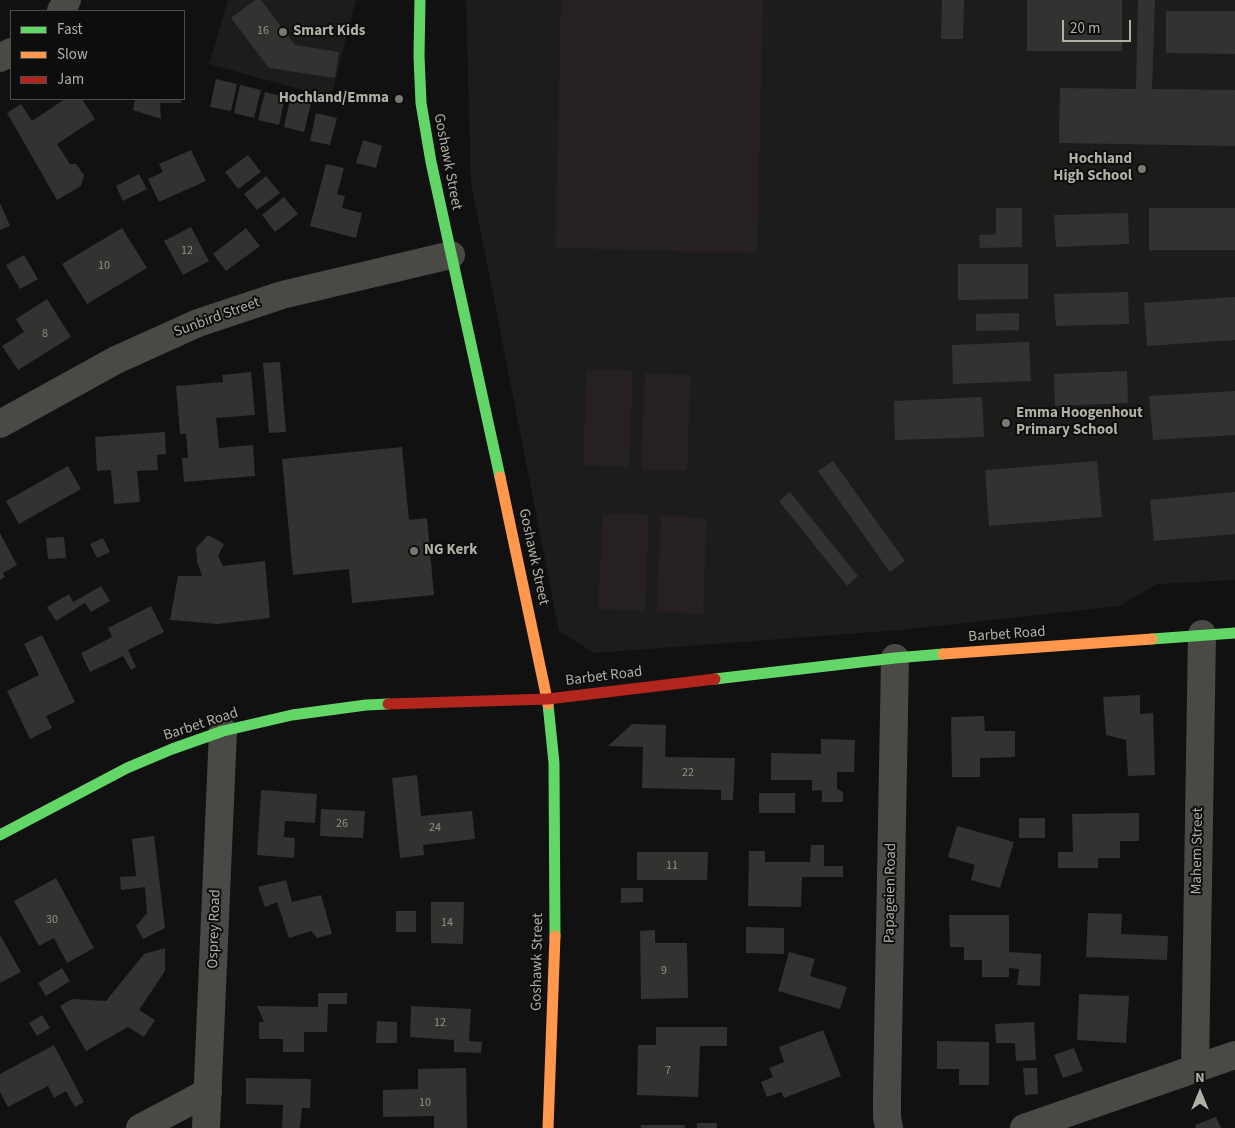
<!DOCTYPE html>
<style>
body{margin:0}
#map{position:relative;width:1235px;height:1128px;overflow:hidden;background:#111;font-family:"Source Sans 3",sans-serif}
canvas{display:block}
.legend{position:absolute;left:10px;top:10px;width:175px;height:90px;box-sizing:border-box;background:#0c0d0c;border:1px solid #4e4e48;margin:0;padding:6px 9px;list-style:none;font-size:15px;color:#b2afa3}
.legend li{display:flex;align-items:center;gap:10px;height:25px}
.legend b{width:25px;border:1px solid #4e4e48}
.north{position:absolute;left:1175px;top:1068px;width:50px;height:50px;-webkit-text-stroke:4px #0c0d0c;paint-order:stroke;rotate:0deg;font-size:14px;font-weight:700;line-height:20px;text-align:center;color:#b2afa3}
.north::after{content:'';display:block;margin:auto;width:18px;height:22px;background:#b2afa3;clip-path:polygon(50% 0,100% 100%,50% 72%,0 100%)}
.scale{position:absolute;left:1062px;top:20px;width:69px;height:22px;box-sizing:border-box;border:2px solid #b2afa3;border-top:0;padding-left:6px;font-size:15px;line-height:18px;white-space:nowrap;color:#b2afa3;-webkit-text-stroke:4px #0c0d0c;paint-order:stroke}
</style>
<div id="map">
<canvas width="1235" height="1128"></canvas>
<ul class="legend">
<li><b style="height:6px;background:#63d668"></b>Fast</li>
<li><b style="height:6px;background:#ff974d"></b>Slow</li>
<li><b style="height:6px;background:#b3261e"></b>Jam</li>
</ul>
<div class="north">N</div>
<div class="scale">20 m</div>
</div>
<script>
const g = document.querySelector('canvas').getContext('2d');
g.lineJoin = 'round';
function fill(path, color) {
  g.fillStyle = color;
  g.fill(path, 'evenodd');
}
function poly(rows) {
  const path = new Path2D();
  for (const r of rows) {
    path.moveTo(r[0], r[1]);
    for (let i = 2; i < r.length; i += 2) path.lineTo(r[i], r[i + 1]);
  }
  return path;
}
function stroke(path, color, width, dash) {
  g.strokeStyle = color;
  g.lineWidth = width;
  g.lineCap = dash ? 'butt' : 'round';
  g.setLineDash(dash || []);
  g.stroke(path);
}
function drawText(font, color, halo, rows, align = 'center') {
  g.font = font + ' "Source Sans 3",sans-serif';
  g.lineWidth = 4;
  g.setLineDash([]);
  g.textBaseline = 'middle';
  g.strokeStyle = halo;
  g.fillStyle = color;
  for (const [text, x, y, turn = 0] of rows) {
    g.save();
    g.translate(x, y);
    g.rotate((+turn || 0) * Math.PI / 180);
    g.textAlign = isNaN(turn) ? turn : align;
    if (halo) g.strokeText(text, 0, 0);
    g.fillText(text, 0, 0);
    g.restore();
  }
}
fill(poly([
 [228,0,356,0,331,98,209,64],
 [466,0,1235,0,1235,580,1157,584,1119,606,900,630,594,653,559,631,471,182]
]), '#1c1d1b');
fill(poly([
 [561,0,763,0,757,253,555,248],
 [587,369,633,371,629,467,583,465],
 [645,373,691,375,687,471,641,469],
 [603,514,649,515,645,611,598,609],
 [661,515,707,518,703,614,657,611]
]), '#261f23');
fill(poly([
 [255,0,261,0,295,45,339,52,335,78,269,68,231,18],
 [942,0,964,0,963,39,941,39],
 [1027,0,1122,0,1122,51,1027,51],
 [1138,0,1155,0,1152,89,1235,90,1235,146,1059,143,1060,88,1136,89],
 [1166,11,1235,11,1235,54,1166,53],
 [216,79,237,84,231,111,210,107],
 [240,85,261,90,254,118,234,113],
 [265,92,285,97,279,125,258,120],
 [65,99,82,99,95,119,57,144,70,164,76,164,84,175,81,186,57,200,7,113,21,104,32,121],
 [135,99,181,99,181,103,160,103,161,119,133,110],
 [290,99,311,103,304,132,284,127],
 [316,113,337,118,330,145,310,141],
 [363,140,382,146,376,168,356,163],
 [191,150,206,181,159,202,148,179,163,172,159,164],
 [248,155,261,172,238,189,225,172],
 [326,164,344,168,337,194,345,196,342,208,362,213,356,238,310,226],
 [139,174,147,189,123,201,116,186],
 [266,176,280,193,257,210,244,194],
 [284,197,298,214,275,232,262,215],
 [0,203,10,226,0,230],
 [996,208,1022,208,1022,247,980,248,979,235,996,234],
 [1149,208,1235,208,1235,250,1149,250],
 [1128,213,1129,244,1056,247,1054,215],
 [191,227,209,261,183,275,164,241],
 [122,228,147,268,87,304,62,264],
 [246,228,260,246,226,271,213,254],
 [24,255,38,279,20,289,6,265],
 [958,264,1028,264,1028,299,958,300],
 [1128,292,1129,324,1056,326,1054,294],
 [1235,297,1235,340,1147,346,1144,303],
 [47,299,71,337,18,370,2,346,24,332,16,319],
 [1019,313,1019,330,976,331,976,314],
 [1029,342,1031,381,953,384,952,345],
 [280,362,286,432,269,433,263,363],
 [1127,371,1128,403,1055,406,1054,374],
 [251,372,255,415,216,418,219,448,253,445,255,476,184,482,182,458,188,458,186,434,180,434,176,386,223,382,222,375],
 [1235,391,1235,435,1153,440,1149,396],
 [982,397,984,437,895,440,894,401],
 [165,432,166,454,157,455,158,470,137,471,140,502,114,504,111,470,97,471,95,437],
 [402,447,409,520,427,518,434,595,352,603,349,569,293,575,282,459],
 [833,461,905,561,890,572,818,471],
 [1097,461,1102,517,989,526,985,470],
 [68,466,81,489,19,524,6,501],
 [790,492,858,576,847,586,779,501],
 [1235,492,1235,534,1154,541,1150,500],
 [0,533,17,565,3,573,5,577,0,580],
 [208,535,224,544,218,556,223,566,265,561,270,618,217,624,170,620,178,576,202,576,197,561,196,548],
 [64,537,66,558,48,559,46,538],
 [103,538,110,552,97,558,90,544],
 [101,586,110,601,91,612,85,603,56,621,47,607,69,594,73,602],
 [151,606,164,632,128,650,136,667,131,670,123,656,90,672,81,653,112,637,108,628],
 [42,635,75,702,46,716,52,728,30,739,7,691,39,675,24,644],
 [1140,695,1140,714,1153,713,1155,775,1128,776,1126,740,1106,735,1103,697],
 [984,716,985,731,1015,731,1015,757,980,758,980,777,952,777,951,717],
 [632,724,666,725,665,757,735,758,733,800,721,800,721,790,642,788,643,747,608,746],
 [821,739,855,740,854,772,837,772,837,789,843,792,843,802,822,802,822,790,812,791,812,780,771,780,771,753,821,754],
 [417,775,421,816,472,811,475,839,423,845,424,855,400,858,392,778],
 [261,790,317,794,315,823,285,821,284,837,295,838,294,858,257,855],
 [759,793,795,793,795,813,759,813],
 [321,809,365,811,363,838,320,836],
 [1139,813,1139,841,1120,841,1120,858,1098,858,1098,868,1058,868,1058,852,1073,852,1072,814],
 [1019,818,1045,818,1045,838,1019,838],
 [957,826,1014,842,1000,888,971,880,975,865,948,857],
 [154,836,165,928,143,939,136,926,147,913,145,887,121,890,120,877,136,876,132,839],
 [811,845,824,845,824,866,843,866,843,877,802,877,801,907,748,906,749,851,765,851,765,862,810,862],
 [637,852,708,852,707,880,637,880],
 [56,878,94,948,67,963,54,938,39,946,14,901],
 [286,880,292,902,321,895,332,934,317,938,311,931,289,938,277,902,265,907,258,887],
 [621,888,643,888,643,902,621,903],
 [431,902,464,902,463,944,431,943],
 [396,911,416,911,416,932,396,932],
 [1088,913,1122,914,1121,934,1168,936,1167,960,1086,957],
 [949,915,1009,915,1009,952,1041,954,1040,986,1017,985,1019,969,1009,968,1009,977,982,977,982,960,964,960,964,947,950,947],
 [746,927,784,928,784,954,746,953],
 [655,930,655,943,687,943,688,998,641,999,640,931],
 [0,935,21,972,0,983],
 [165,948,165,971,139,1010,155,1020,144,1037,128,1027,86,1051,60,1006,72,999,106,1001,144,954],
 [789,952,815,959,810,976,847,987,840,1009,778,991],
 [62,968,70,981,46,996,38,983],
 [318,993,347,993,347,1004,328,1004,327,1032,304,1032,304,1052,283,1052,283,1039,259,1039,259,1022,264,1022,257,1006,318,1007],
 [1079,994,1129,996,1126,1043,1077,1040],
 [411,1006,471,1009,469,1041,482,1042,481,1053,454,1052,454,1040,410,1037],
 [42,1015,50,1028,37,1036,29,1023],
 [377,1021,397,1022,397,1043,376,1043],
 [1034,1022,1036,1060,1016,1061,1015,1043,996,1043,995,1024],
 [656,1027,727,1027,727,1046,700,1046,698,1097,637,1095,638,1045,656,1045],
 [823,1030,841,1076,784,1098,781,1092,767,1097,761,1082,773,1077,769,1068,784,1062,779,1047],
 [937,1041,989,1042,989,1085,959,1085,959,1069,937,1069],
 [54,1045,84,1102,75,1107,66,1091,54,1098,48,1086,8,1107,0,1092,0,1074],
 [1074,1048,1083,1071,1063,1078,1054,1055],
 [466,1068,467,1128,434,1128,434,1116,383,1117,383,1090,418,1089,418,1069],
 [1023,1068,1037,1068,1038,1094,1025,1095],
 [246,1078,311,1079,310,1108,302,1108,300,1128,282,1128,283,1105,246,1104],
 [1216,1117,1221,1128,1196,1128,1195,1125],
 [697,1123,717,1123,717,1128,697,1128],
 [641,1125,685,1125,685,1128,641,1128]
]), '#323230');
stroke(poly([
 [61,11,67,0],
 [0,58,11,52],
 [0,424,116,360,198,323,282,295,451,255],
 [1195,1068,1202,634],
 [140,1128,208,1092],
 [206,1128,223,731],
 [889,1128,887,1117,887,1095,895,658],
 [1024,1128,1235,1055]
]), '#4a4945', 28);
stroke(poly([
 [420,0,419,56,421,103,431,162,500,477],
 [1152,639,1235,633],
 [715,679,895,658,943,654],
 [548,704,554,763,555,936],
 [0,835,127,768,172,749,223,731,292,715,366,705,388,704]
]), '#63d668', 11);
stroke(poly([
 [500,477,548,704],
 [943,654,1152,639],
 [548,1128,555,936]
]), '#ff974d', 11);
stroke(poly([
 [388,704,548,699,715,679]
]), '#b3261e', 11);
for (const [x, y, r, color] of [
 [283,32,5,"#7a7870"],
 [399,99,5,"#7a7870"],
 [1142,169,5,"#7a7870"],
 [1006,423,5,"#7a7870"],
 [414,551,5,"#7a7870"]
]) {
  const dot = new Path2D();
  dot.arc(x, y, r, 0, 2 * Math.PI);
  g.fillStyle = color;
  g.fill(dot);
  stroke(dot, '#0c0d0c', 2);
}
drawText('12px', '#929086', null, [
 ["16",263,31],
 ["12",187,251],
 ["10",104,266],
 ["8",45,334],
 ["22",688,773],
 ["26",342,824],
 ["24",435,828],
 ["11",672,866],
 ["30",52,920],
 ["14",447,923],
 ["9",664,971],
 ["12",440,1023],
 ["7",668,1071],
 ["10",425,1103]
]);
drawText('bold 15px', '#b2afa3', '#0c0d0c', [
 ["Smart Kids",293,32],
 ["Hochland/Emma",389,99,"right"],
 ["Hochland",1132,160,"right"],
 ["High School",1132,177,"right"],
 ["Emma Hoogenhout",1016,414],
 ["Primary School",1016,431],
 ["NG Kerk",424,551]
], 'left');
drawText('15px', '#b2afa3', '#0c0d0c', [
 ["Goshawk Street",447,162,79],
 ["Sunbird Street",217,318,-20],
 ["Goshawk Street",533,557,78],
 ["Barbet Road",1007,635,-4],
 ["Barbet Road",604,677,-7],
 ["Barbet Road",201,725,-18],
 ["Mahem Street",1198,851,-89],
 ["Papageien Road",891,893,-89],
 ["Osprey Road",215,929,-88],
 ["Goshawk Street",538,962,-89]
]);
</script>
